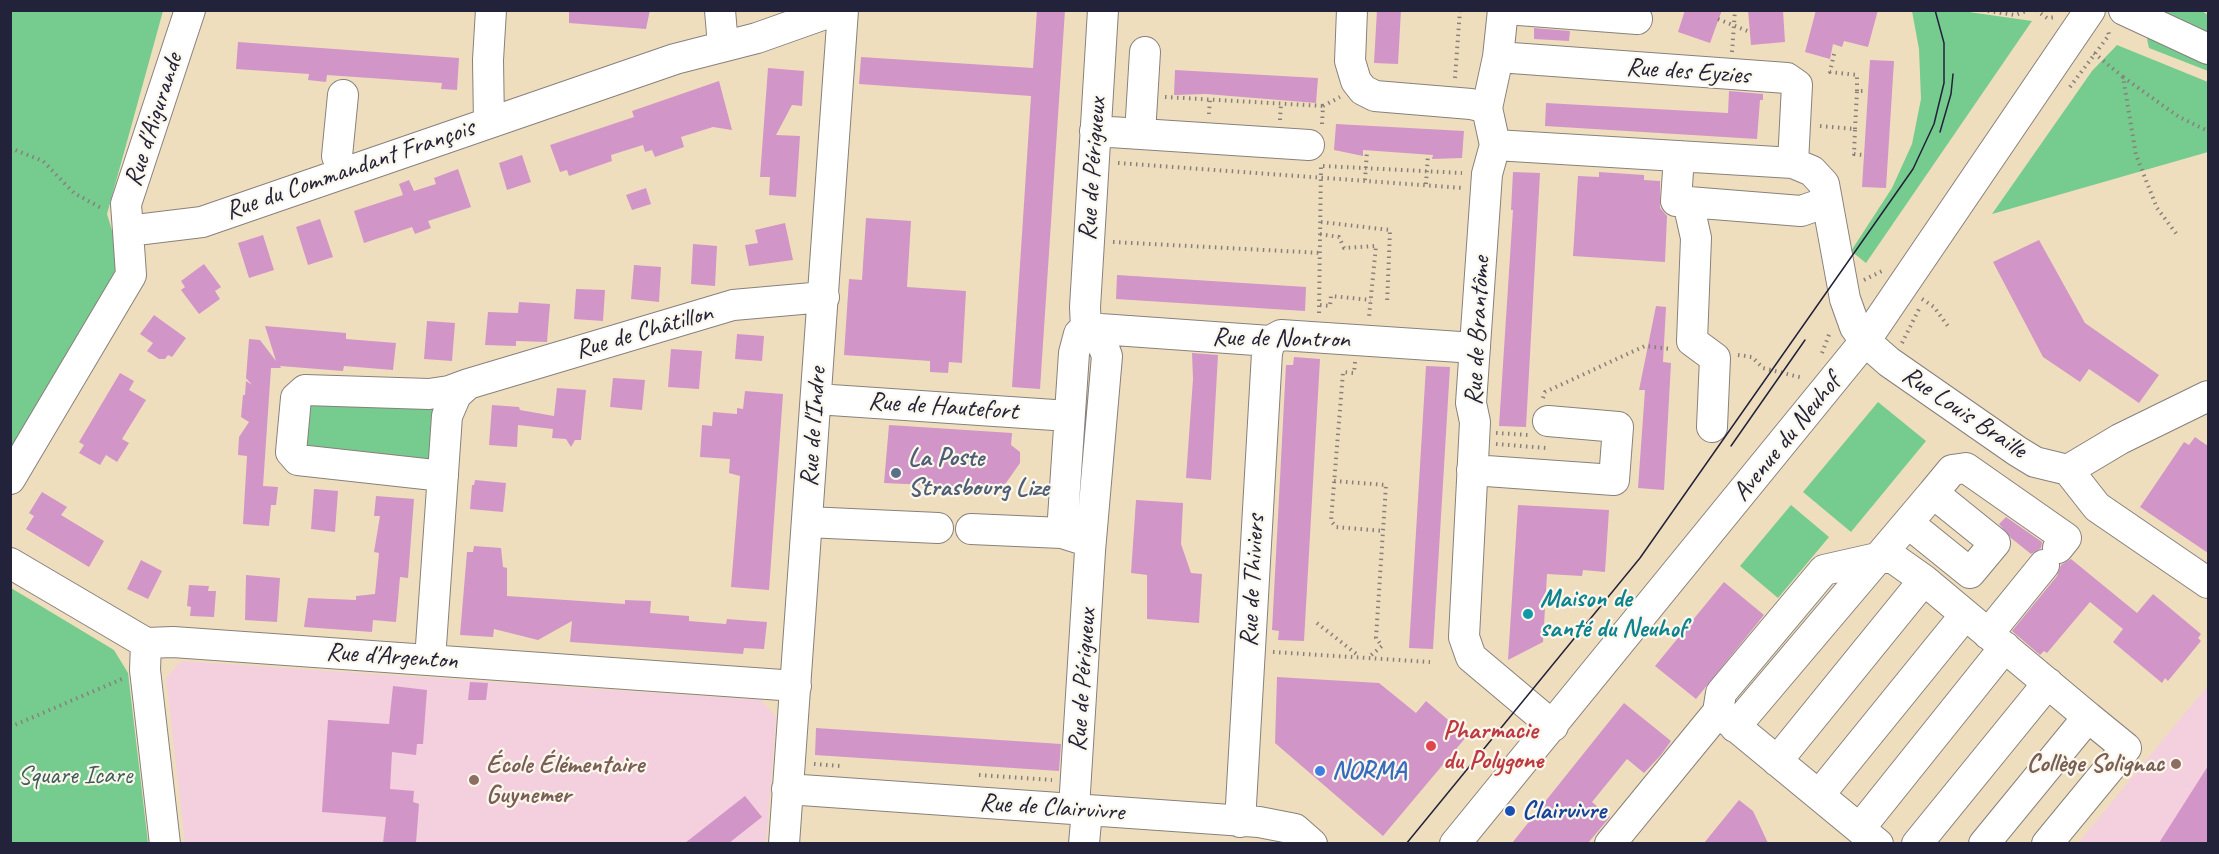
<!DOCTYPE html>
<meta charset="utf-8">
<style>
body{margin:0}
#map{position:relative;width:2219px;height:854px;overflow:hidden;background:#efdebe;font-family:Caveat,sans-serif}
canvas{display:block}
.frame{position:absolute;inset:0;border:12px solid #22223b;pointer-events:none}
</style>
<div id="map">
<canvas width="2219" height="854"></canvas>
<div class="frame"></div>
</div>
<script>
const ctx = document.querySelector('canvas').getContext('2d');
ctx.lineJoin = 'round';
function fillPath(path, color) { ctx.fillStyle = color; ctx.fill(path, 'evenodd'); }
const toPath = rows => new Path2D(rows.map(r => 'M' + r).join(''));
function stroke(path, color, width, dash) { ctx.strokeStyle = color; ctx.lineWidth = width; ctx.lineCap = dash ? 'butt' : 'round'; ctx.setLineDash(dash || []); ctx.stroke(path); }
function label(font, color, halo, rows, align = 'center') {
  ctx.font = font + ' Caveat,sans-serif'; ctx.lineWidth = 4.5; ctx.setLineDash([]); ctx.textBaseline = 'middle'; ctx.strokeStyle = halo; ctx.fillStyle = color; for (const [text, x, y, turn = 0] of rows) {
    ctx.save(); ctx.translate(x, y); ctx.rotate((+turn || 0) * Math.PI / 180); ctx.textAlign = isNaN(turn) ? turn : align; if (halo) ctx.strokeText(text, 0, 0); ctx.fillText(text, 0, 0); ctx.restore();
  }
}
fillPath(toPath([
 [181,661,761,700,776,717,766,843,185,843,166,678],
 [2208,685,2208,843,2078,843]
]), '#f4cfde');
fillPath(toPath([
 [11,11,163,11,107,214,117,247,119,282,11,457],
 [1912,11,1962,11,2032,21,1866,263,1851,251,1892,188,1912,144,1921,99,1919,49],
 [2144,11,2202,11,2208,15,2208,42],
 [2150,36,2208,56,2208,71,2149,48,2147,39],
 [2117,45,2208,82,2208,152,1992,214,2092,71],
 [1878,402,1926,441,1851,532,1803,492],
 [311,406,435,406,430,461,307,453,306,410],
 [1791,505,1829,537,1778,598,1740,566],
 [11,588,114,650,128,673,148,843,11,843]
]), '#76cb8e');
fillPath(toPath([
 [569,10,650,10,646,29,569,23],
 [1037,10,1065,10,1040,389,1012,387,1031,96,859,84,861,57,1033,68],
 [1377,10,1401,10,1398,64,1374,63],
 [1685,10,1722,10,1710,43,1678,32],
 [1748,10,1783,10,1785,42,1751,45],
 [1816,10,1878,10,1868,47,1844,41,1842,47,1833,44,1830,59,1805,52],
 [1534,28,1570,31,1569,41,1534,39],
 [238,42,459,58,457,90,441,89,442,83,327,75,326,82,308,80,309,74,236,69],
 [1870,60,1894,61,1886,188,1862,187],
 [768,68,804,71,802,106,792,105,776,135,800,136,796,197,769,195,770,177,760,177],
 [1175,70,1318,78,1316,103,1206,94,1174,95],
 [719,81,732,130,713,127,681,137,684,147,655,157,652,150,645,152,643,145,611,155,612,161,569,176,567,170,560,172,550,145,634,117,632,111],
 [1729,91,1763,94,1763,100,1760,100,1757,139,1545,126,1546,103,1728,113],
 [1336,124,1464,131,1462,158,1432,159,1433,155,1363,150,1363,156,1334,150],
 [522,155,531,182,507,190,499,163],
 [458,169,471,207,428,221,431,228,415,234,412,227,364,243,354,211,403,195,399,184,409,180,414,191,436,184,434,178],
 [1513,172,1540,173,1526,427,1499,426,1513,210,1511,210],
 [1599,172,1644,175,1644,180,1660,181,1660,208,1667,216,1665,262,1573,256,1578,176,1599,177],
 [646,188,651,204,632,210,626,195],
 [866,218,911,221,907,287,966,291,962,363,949,362,948,373,930,372,930,361,844,355,849,279,862,280],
 [320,219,333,257,308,265,296,227],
 [785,223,793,260,749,266,745,245,758,243,755,230],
 [263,235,274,270,249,278,238,243],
 [2039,240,2085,323,2159,375,2139,403,2089,369,2080,382,2043,357,1993,262],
 [693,244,717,246,715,286,691,284],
 [204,264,221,287,215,291,220,299,199,314,181,290,185,287,181,281],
 [634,265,661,267,659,302,631,299],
 [1117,275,1306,287,1305,311,1116,299],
 [576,289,605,290,603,321,574,319],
 [519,302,550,304,547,342,516,341,516,346,485,345,488,312,518,313],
 [1656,306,1666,307,1663,362,1671,363,1664,490,1638,488,1645,390,1639,390],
 [154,315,186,338,172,357,168,355,165,359,159,359,147,351,153,343,140,334],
 [427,321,455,323,452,361,424,359],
 [265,326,346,333,346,339,396,343,393,370,344,366,343,371,280,366,281,368,271,368,263,486,278,487,276,505,271,505,269,526,243,524,247,456,238,455,239,437,249,422,241,417,243,395,245,395,246,381,252,385,246,378,249,339,260,340,276,361],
 [737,334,764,336,762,361,735,359],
 [671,349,702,351,699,389,668,387],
 [1192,353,1218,355,1211,480,1186,478,1193,379],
 [1294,357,1320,359,1304,641,1278,640,1279,631,1272,630,1286,365,1293,365],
 [1426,366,1450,367,1433,649,1409,648],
 [120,373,134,381,129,390,146,400,122,439,129,443,117,462,106,455,100,465,79,453,84,445,79,442],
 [613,378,645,380,642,410,610,407],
 [557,388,586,390,581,440,575,440,571,447,566,439,552,438,553,429,518,425,517,447,489,445,492,405,519,407,520,410,554,416],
 [745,391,783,394,769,590,731,587,740,476,729,473,730,459,700,457,702,425,712,426,713,412,737,414,737,408,743,409],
 [889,425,1012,433,1011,445,1020,452,1020,463,1006,483,995,488,884,483],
 [2195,437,2208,446,2208,553,2140,507,2184,442,2189,445],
 [475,480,506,483,503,512,470,509,472,485,474,485],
 [314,489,338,491,335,532,311,529],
 [42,492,67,507,61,515,104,541,89,567,26,529,34,516,29,513],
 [376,496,414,499,408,578,400,577,396,622,373,620,372,632,304,627,308,598,356,600,356,596,375,594,379,553,374,552,380,516,374,516],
 [1136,500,1183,503,1181,544,1191,573,1202,574,1199,623,1147,619,1147,575,1131,573],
 [1518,505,1609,510,1605,572,1583,570,1582,576,1547,574,1543,642,1508,660],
 [2006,517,2042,542,2041,548,2031,554,2011,538,1999,524],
 [474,546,501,548,503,567,507,568,507,596,625,604,625,600,651,601,650,613,689,616,689,621,726,624,727,619,767,622,764,649,744,648,743,654,570,642,572,621,538,640,494,629,493,637,460,635,467,552,473,552],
 [2071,559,2137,613,2153,594,2201,634,2198,638,2201,641,2168,681,2165,678,2162,683,2113,642,2123,629,2090,602,2047,653,2044,651,2040,655,2012,631,2057,576,2061,565],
 [141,560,162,571,148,599,127,589],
 [246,575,280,578,277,622,245,620],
 [1724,582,1764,615,1696,699,1655,666],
 [189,585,209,586,208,591,216,591,214,617,190,616,191,607,187,606],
 [1277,677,1379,683,1416,713,1426,701,1467,736,1383,836,1275,743],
 [470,682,488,683,486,700,468,700],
 [393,686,427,690,423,744,417,744,416,755,392,752,390,789,414,791,413,802,419,804,416,843,383,843,386,817,322,812,328,720,389,724],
 [1624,703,1671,741,1661,755,1644,773,1627,759,1592,802,1610,817,1588,843,1512,843],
 [816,728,1061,744,1059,771,815,755],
 [2208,766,2208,843,2159,843],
 [745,796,762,817,729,843,685,843],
 [1739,800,1753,811,1768,843,1704,843]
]), '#d295c7');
const minor = toPath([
 [720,10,723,46],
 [1352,10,1350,61,1356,81,1363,90,1375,96,1471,104,1487,108],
 [1503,10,1498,57,1487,108,1495,145,1487,174,1471,403,1475,422,1464,637,1471,657,1553,726],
 [1519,10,1637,19],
 [2124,10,2208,49],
 [1498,57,1787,78,1797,85,1793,163],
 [489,123,488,60,491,10],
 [1095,131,1309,145],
 [1140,134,1145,52],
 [1495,145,1793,163,1812,171,1824,184,1845,299,1855,327,1865,341,1889,362,2017,451,2035,462,2068,470,2097,507,2208,583],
 [1679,156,1676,201,1801,211,1827,202],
 [343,172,337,156,343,95],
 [1688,202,1696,238,1692,341,1715,358,1712,427],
 [128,231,126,204,190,10],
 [1086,328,1270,341,1281,335,1475,348],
 [1086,328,1085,307,1103,10],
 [816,399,1069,416],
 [1472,470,1614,480,1618,427,1548,421],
 [2068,470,2120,439,2208,396],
 [443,476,298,460,291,452,296,398,305,390,429,394,449,391,468,384],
 [10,479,131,275,128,231,202,222,675,59,757,38,836,10],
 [1933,493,1952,470,1966,468,2066,538,2058,548],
 [807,522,938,528],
 [971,529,1062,533,1081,539],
 [1062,533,1074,353,1079,334,1086,328],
 [10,563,146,643,173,642,796,686],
 [1988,634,2044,565],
 [146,643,145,670,165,844],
 [430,660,447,416,456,395,468,384,733,305,824,297],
 [1718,712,1721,693,1824,570,1877,558,1893,558,1924,580,2088,717,1984,844],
 [1735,727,1933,493,1995,543,1970,573,1908,523],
 [1777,761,1924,580],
 [787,789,1259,822,1295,829,1312,844],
 [1819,795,1965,615],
 [1074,808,1090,551,1107,356,1099,335,1086,328],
 [1240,822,1267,353,1270,341],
 [1860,828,2005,647],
 [784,844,843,10],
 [1084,844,1087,810],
 [1455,844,1865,341,2090,10],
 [1610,844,1718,712,1878,844],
 [1917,844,2048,683],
 [2047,844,2126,748,2088,717]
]);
stroke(minor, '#88807c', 32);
stroke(toPath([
 [1982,10,2015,15,2029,10],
 [2036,10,2047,18,2057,17],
 [1718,19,1750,32],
 [1732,52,1735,10],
 [2094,53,2123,77,2136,155,2157,208,2178,236],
 [1834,54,1830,72,1857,75,1857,91],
 [2123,77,2179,117,2208,131],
 [1455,78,1460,10],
 [2070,87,2109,35,2108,31],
 [1165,97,1323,106],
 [1209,114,1210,98],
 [1280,120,1281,103],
 [1322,124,1323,106,1340,97],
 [1820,126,1855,129,1854,154,1863,155],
 [1855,129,1857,91,1867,91],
 [10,148,43,161,74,193,103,209],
 [1118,163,1463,188],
 [1323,166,1462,173],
 [1365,180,1367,151],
 [1426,184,1428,154],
 [1321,222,1390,230,1387,304],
 [1320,234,1339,237,1344,248,1376,246,1369,317],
 [1113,242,1322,253],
 [1864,280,1882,271],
 [1922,299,1934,307,1950,329],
 [1320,305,1330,306,1331,296,1371,300],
 [1319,313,1321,165],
 [1902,343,1919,309],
 [1822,353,1830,332],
 [1738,355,1752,357,1763,368,1803,378],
 [1355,362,1354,373,1343,372,1331,521,1336,527,1384,531],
 [1543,398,1545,392,1645,346,1671,349],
 [1496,433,1528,435],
 [1496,444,1546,448],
 [1334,481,1386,485,1376,638,1382,646,1369,657],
 [1317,623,1359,656],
 [1273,652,1430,662],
 [10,727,122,679],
 [814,764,840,766],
 [979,775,1052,780]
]), '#88807c', 4, [1.5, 4.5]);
stroke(minor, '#fff', 30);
stroke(toPath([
 [1940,132,1951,94,1953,74],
 [1731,446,1805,340],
 [1406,844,1640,558,1913,169,1934,124,1944,83,1944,43,1935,10]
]), '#22223b', 1.5);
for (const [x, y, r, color] of [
 [896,473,6,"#5c6f8a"],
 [1528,614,6,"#0f9aa8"],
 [1431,746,6,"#e0444e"],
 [2176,764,6,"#8d6e63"],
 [1320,771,6,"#3f7fe0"],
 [474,780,6,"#8d6e63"],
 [1510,811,6,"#1a4fb4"]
]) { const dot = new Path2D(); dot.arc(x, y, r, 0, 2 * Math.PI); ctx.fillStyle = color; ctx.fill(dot); stroke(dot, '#fbf7ec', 2); }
label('26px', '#22223b', '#fbf7ec', [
 ["Rue des Eyzies",1688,72,4],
 ["Rue d'Aigurande",154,120,-72],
 ["Rue de Périgueux",1093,169,-86],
 ["Rue du Commandant François",350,170,-19],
 ["Rue de Brantôme",1478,331,-87],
 ["Rue de Châtillon",644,332,-16],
 ["Rue de Nontron",1281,339,1],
 ["Rue de Hautefort",943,407,4],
 ["Rue Louis Braille",1964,413,34],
 ["Rue de l'Indre",814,427,-86],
 ["Avenue du Neuhof",1787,438,-51],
 ["Rue de Thiviers",1253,581,-87],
 ["Rue d'Argenton",392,657,4],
 ["Rue de Périgueux",1083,680,-86],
 ["Rue de Clairvivre",1052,808,4]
]);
label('bold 26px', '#4e5e75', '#fbf7ec', [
 ["La Poste",908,458],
 ["Strasbourg Lize",908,488]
], 'left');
label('bold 26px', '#0d838f', '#fbf7ec', [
 ["Maison de",1540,599],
 ["santé du Neuhof",1540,629]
], 'left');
label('bold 26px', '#be3a42', '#fbf7ec', [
 ["Pharmacie",1443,731],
 ["du Polygone",1443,761]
], 'left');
label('bold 26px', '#785e54', '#fbf7ec', [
 ["Collège Solignac",2164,764],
 ["École Élémentaire",486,765,"left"],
 ["Guynemer",486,795,"left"]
], 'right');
label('bold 26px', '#366cbe', '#fbf7ec', [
 ["NORMA",1332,771]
], 'left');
label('26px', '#3f5d58', '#fbf7ec', [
 ["Square Icare",75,776]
]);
label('bold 26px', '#164399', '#fbf7ec', [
 ["Clairvivre",1522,811]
], 'left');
</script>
